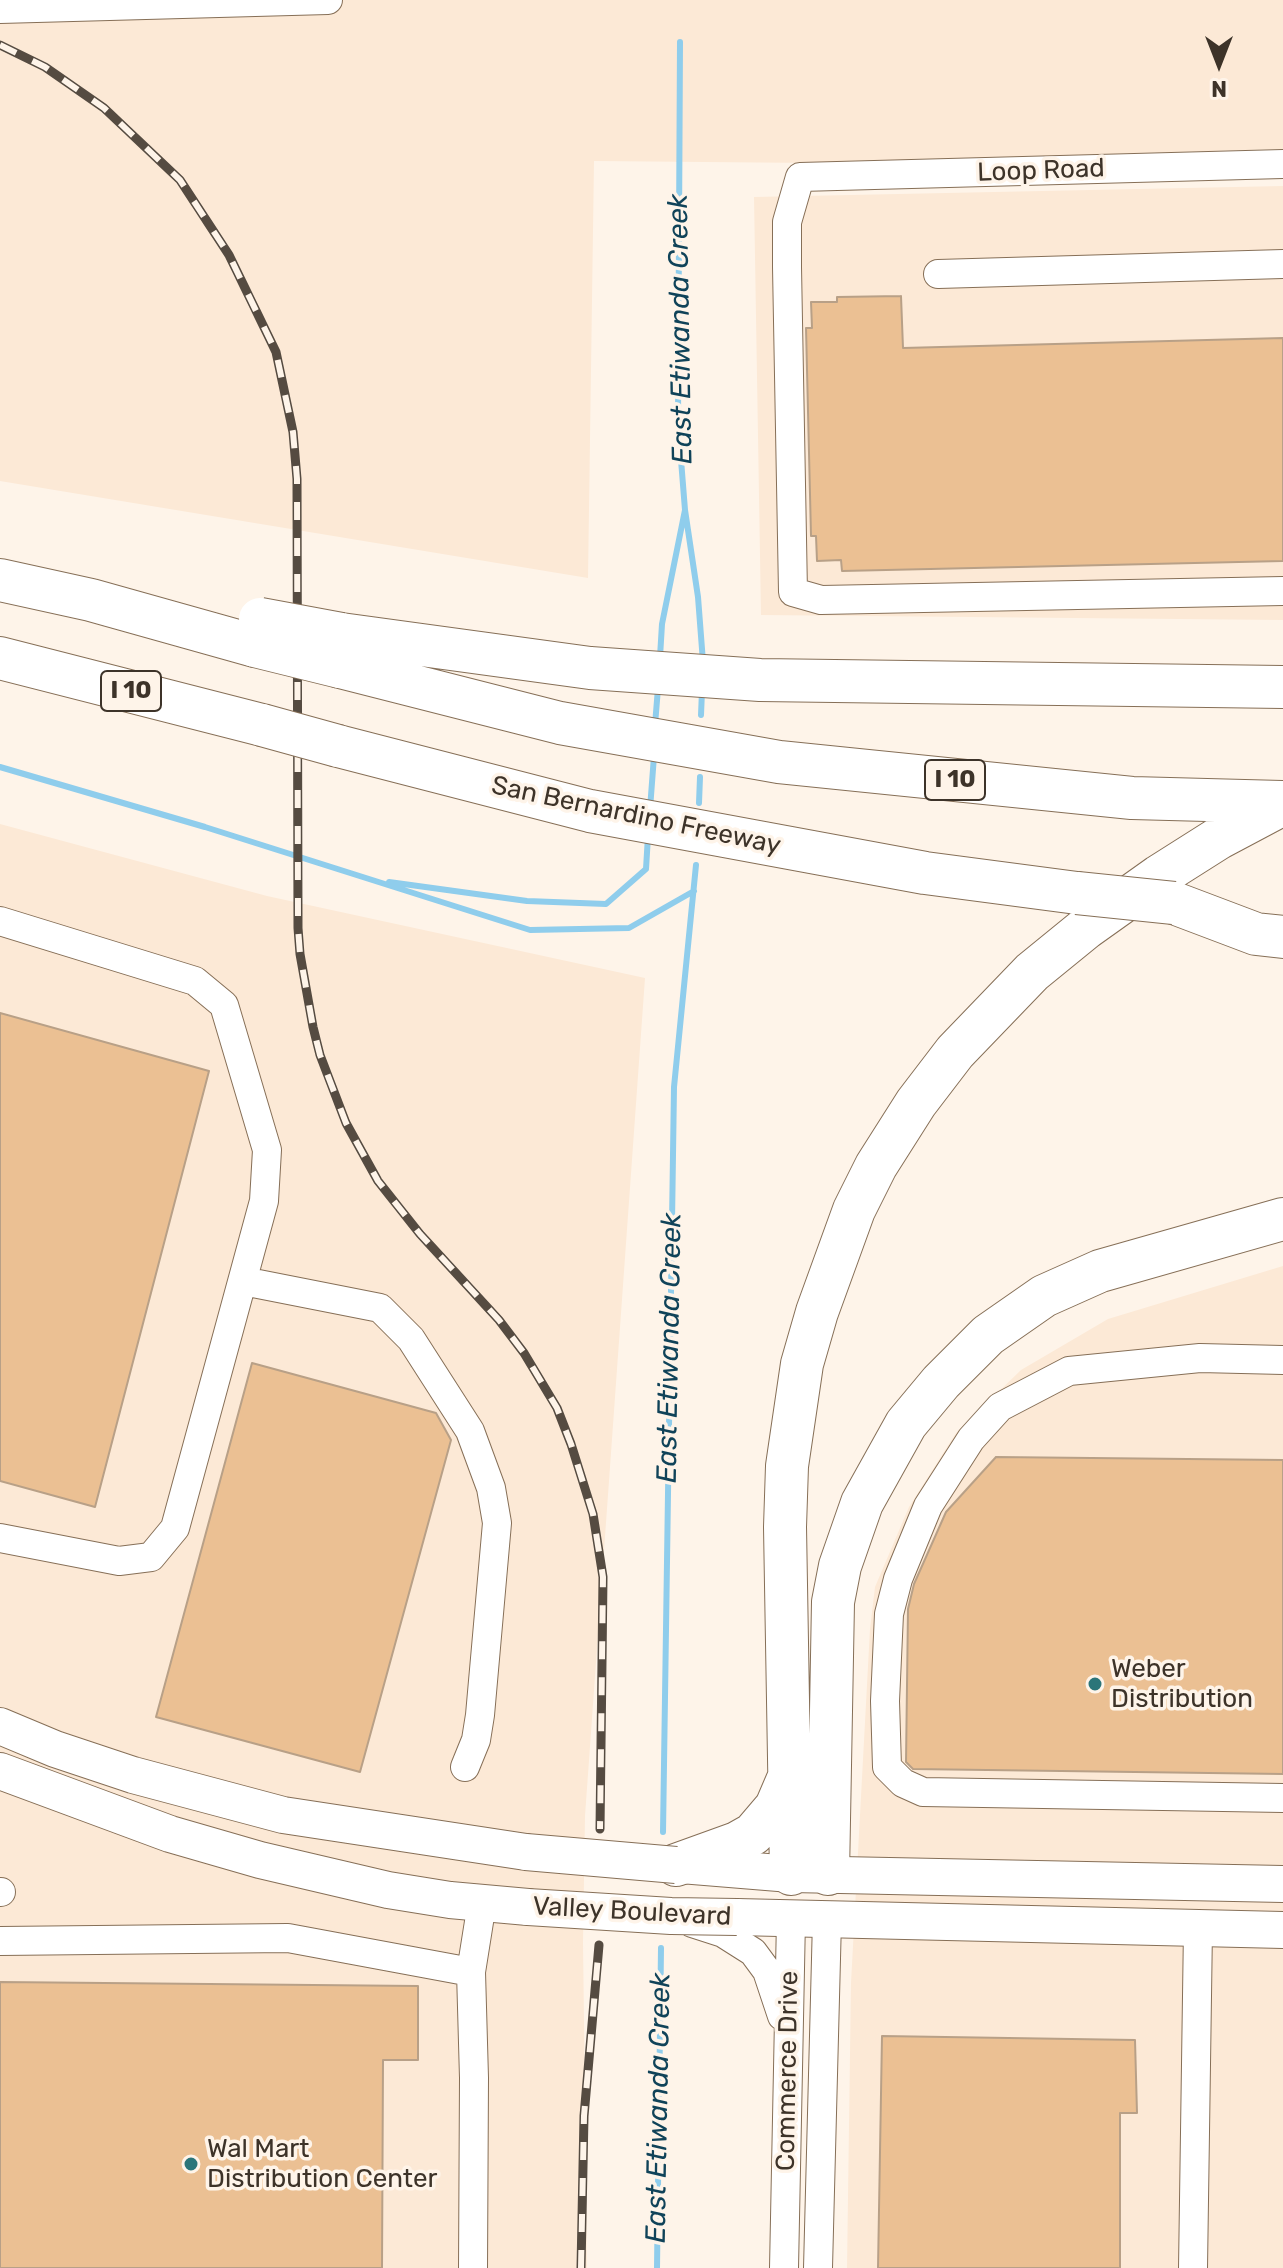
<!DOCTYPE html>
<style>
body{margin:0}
#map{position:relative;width:1283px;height:2268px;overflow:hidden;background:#fef4e9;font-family:Rubik,sans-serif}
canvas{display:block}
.north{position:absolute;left:1179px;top:24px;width:80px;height:80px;-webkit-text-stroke:6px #fef4e9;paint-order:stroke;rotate:180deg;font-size:22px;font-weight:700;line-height:32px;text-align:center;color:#3d3329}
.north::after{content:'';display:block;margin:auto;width:28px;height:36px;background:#3d3329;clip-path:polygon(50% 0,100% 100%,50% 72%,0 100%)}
</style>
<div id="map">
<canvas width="1283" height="2268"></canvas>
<div class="north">N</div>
</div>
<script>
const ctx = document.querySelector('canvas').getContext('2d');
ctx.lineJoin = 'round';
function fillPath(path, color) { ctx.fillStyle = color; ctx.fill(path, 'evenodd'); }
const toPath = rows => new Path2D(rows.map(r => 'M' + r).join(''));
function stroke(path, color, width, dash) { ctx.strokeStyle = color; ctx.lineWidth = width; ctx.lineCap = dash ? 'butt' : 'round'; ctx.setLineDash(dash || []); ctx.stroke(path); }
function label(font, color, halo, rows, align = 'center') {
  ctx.font = font + ' Rubik,sans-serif'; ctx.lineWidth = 7; ctx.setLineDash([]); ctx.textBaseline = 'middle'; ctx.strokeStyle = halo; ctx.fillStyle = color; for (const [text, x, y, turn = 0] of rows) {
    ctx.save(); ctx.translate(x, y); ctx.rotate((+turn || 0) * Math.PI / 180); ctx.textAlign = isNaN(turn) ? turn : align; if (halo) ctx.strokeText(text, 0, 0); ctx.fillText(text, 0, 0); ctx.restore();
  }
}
fillPath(toPath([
 [0,0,1283,0,1283,149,814,163,594,161,588,578,0,481],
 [1283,186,1283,620,761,615,754,197],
 [0,824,267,896,645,978,585,1816,583,1942,587,2268,0,2268],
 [1283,1266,1283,2268,847,2268,851,1983,870,1629,875,1587,909,1507,956,1433,1021,1370,1108,1319]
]), '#fce9d6');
stroke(toPath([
 [680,42,678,422,685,510,698,597,703,662],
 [660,657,662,624,685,510],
 [701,715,702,691],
 [655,725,658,688],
 [0,767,205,827,530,930,629,928,694,891],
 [699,803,700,777],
 [650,809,654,756],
 [389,882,527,901,606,904,646,869,648,836],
 [663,1832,674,1087,696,865],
 [657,2268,661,1948]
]), '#8fcdec', 6);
const building = toPath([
 [901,296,903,348,1283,338,1283,561,842,571,841,560,817,561,816,536,811,536,806,328,812,328,811,302,837,302,837,297,901,296],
 [0,1013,209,1071,95,1507,0,1481,0,1013],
 [252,1363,436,1413,451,1440,360,1772,156,1717,252,1363],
 [996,1457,1283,1460,1283,1774,913,1769,906,1762,908,1609,914,1584,946,1512,996,1457],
 [0,1982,418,1986,418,2060,383,2060,382,2268,0,2268,0,1982],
 [882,2036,1135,2040,1137,2113,1120,2113,1120,2268,878,2268,882,2036]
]);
fillPath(building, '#ebc093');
stroke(building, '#b8a087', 2);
const minor = toPath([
 [0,9,328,0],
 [1283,164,800,177,787,222,787,267,793,592,821,600,1283,591],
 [938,274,1283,264],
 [0,921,195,981,224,1005,267,1150,264,1201,175,1528,151,1557,119,1561,0,1538],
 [243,1281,380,1308,411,1339,470,1431,491,1488,497,1523,480,1715,476,1740,465,1767],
 [1283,1360,1200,1358,1069,1371,1000,1407,971,1439,928,1506,898,1579,889,1614,885,1701,887,1767,903,1783,923,1792,1283,1798],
 [0,1892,1,1892],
 [692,1923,723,1933,753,1952,767,1971,782,2016],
 [0,1941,288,1938,471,1972],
 [473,2268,474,2078,471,1972,482,1903],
 [784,2268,791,1919],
 [818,2268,827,1920],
 [1193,2268,1198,1928]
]);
const major = toPath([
 [0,1726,55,1749,133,1775,283,1815,526,1852],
 [0,1771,170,1834,260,1860,388,1890,450,1900,528,1907],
 [681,1865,791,1874,1283,1884],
 [737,1917,1283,1930]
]);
const highway = toPath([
 [0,580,91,600,255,646],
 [341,634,590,668,760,680,1283,687],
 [0,658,262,725],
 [340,667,560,723,779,762,1132,798,1282,802],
 [338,746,590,811,925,873,1077,893],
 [1174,903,1256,934,1283,937],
 [676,1865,737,1843,753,1834,776,1807,788,1779],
 [791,1874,785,1527,787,1466,802,1364,817,1312,854,1210,876,1166,916,1103,955,1052,1032,972,1086,928,1159,876,1219,838,1283,804],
 [828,1874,833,1602,840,1566,862,1503,906,1424,941,1382,988,1335,1044,1296,1100,1271,1283,1219]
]);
stroke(minor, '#866f57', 30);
stroke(major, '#866f57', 38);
stroke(highway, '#866f57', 44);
stroke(minor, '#fff', 28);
stroke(major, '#fff', 36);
stroke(highway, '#fff', 42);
const rail = toPath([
 [0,45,45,67,104,108,180,180,229,255,276,352,293,432,297,479,298,928,300,954,313,1027,320,1055,346,1123,378,1181,420,1234,499,1320,524,1353,557,1408,571,1444,593,1514,603,1577,600,1829],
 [581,2268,584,2116,599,1945]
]);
stroke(rail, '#554b41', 9);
stroke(rail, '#fef4e9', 6, [18]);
const majorBridge = toPath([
 [526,1852,676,1865],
 [528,1907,671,1916,737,1917]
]);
const highwayBridge = toPath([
 [260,619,341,634],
 [255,646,340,667],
 [262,725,338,746],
 [1077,893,1174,903]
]);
stroke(majorBridge, '#866f57', 38, []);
stroke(highwayBridge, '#866f57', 44, []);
stroke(majorBridge, '#fff', 36);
stroke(highwayBridge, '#fff', 42);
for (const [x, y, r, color] of [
 [1095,1684,8,"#2b7579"],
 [191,2164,8,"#2b7579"]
]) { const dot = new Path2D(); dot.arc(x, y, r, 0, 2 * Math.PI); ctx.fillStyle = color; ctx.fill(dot); stroke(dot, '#fef4e9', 3); }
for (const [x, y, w] of [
 [131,691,60],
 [955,780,60]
]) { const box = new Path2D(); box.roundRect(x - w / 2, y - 20, w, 40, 6); ctx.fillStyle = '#fef4e9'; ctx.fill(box); stroke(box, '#3d3329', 2); }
label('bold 24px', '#3d3329', null, [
 ["I 10",131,691],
 ["I 10",955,780]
]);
label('26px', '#3d3329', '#fef4e9', [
 ["Loop Road",1041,171,-2],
 ["San Bernardino Freeway",636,816,12],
 ["Valley Boulevard",632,1912,3],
 ["Commerce Drive",788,2071,-89]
]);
label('26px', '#3d3329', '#fef4e9', [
 ["Weber",1111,1669],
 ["Distribution",1111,1699],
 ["Wal Mart",207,2149],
 ["Distribution Center",207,2179]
], 'left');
label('italic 28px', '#104359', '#fef4e9', [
 ["East Etiwanda Creek",681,329,-91],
 ["East Etiwanda Creek",670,1348,-89],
 ["East Etiwanda Creek",659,2108,-89]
]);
</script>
